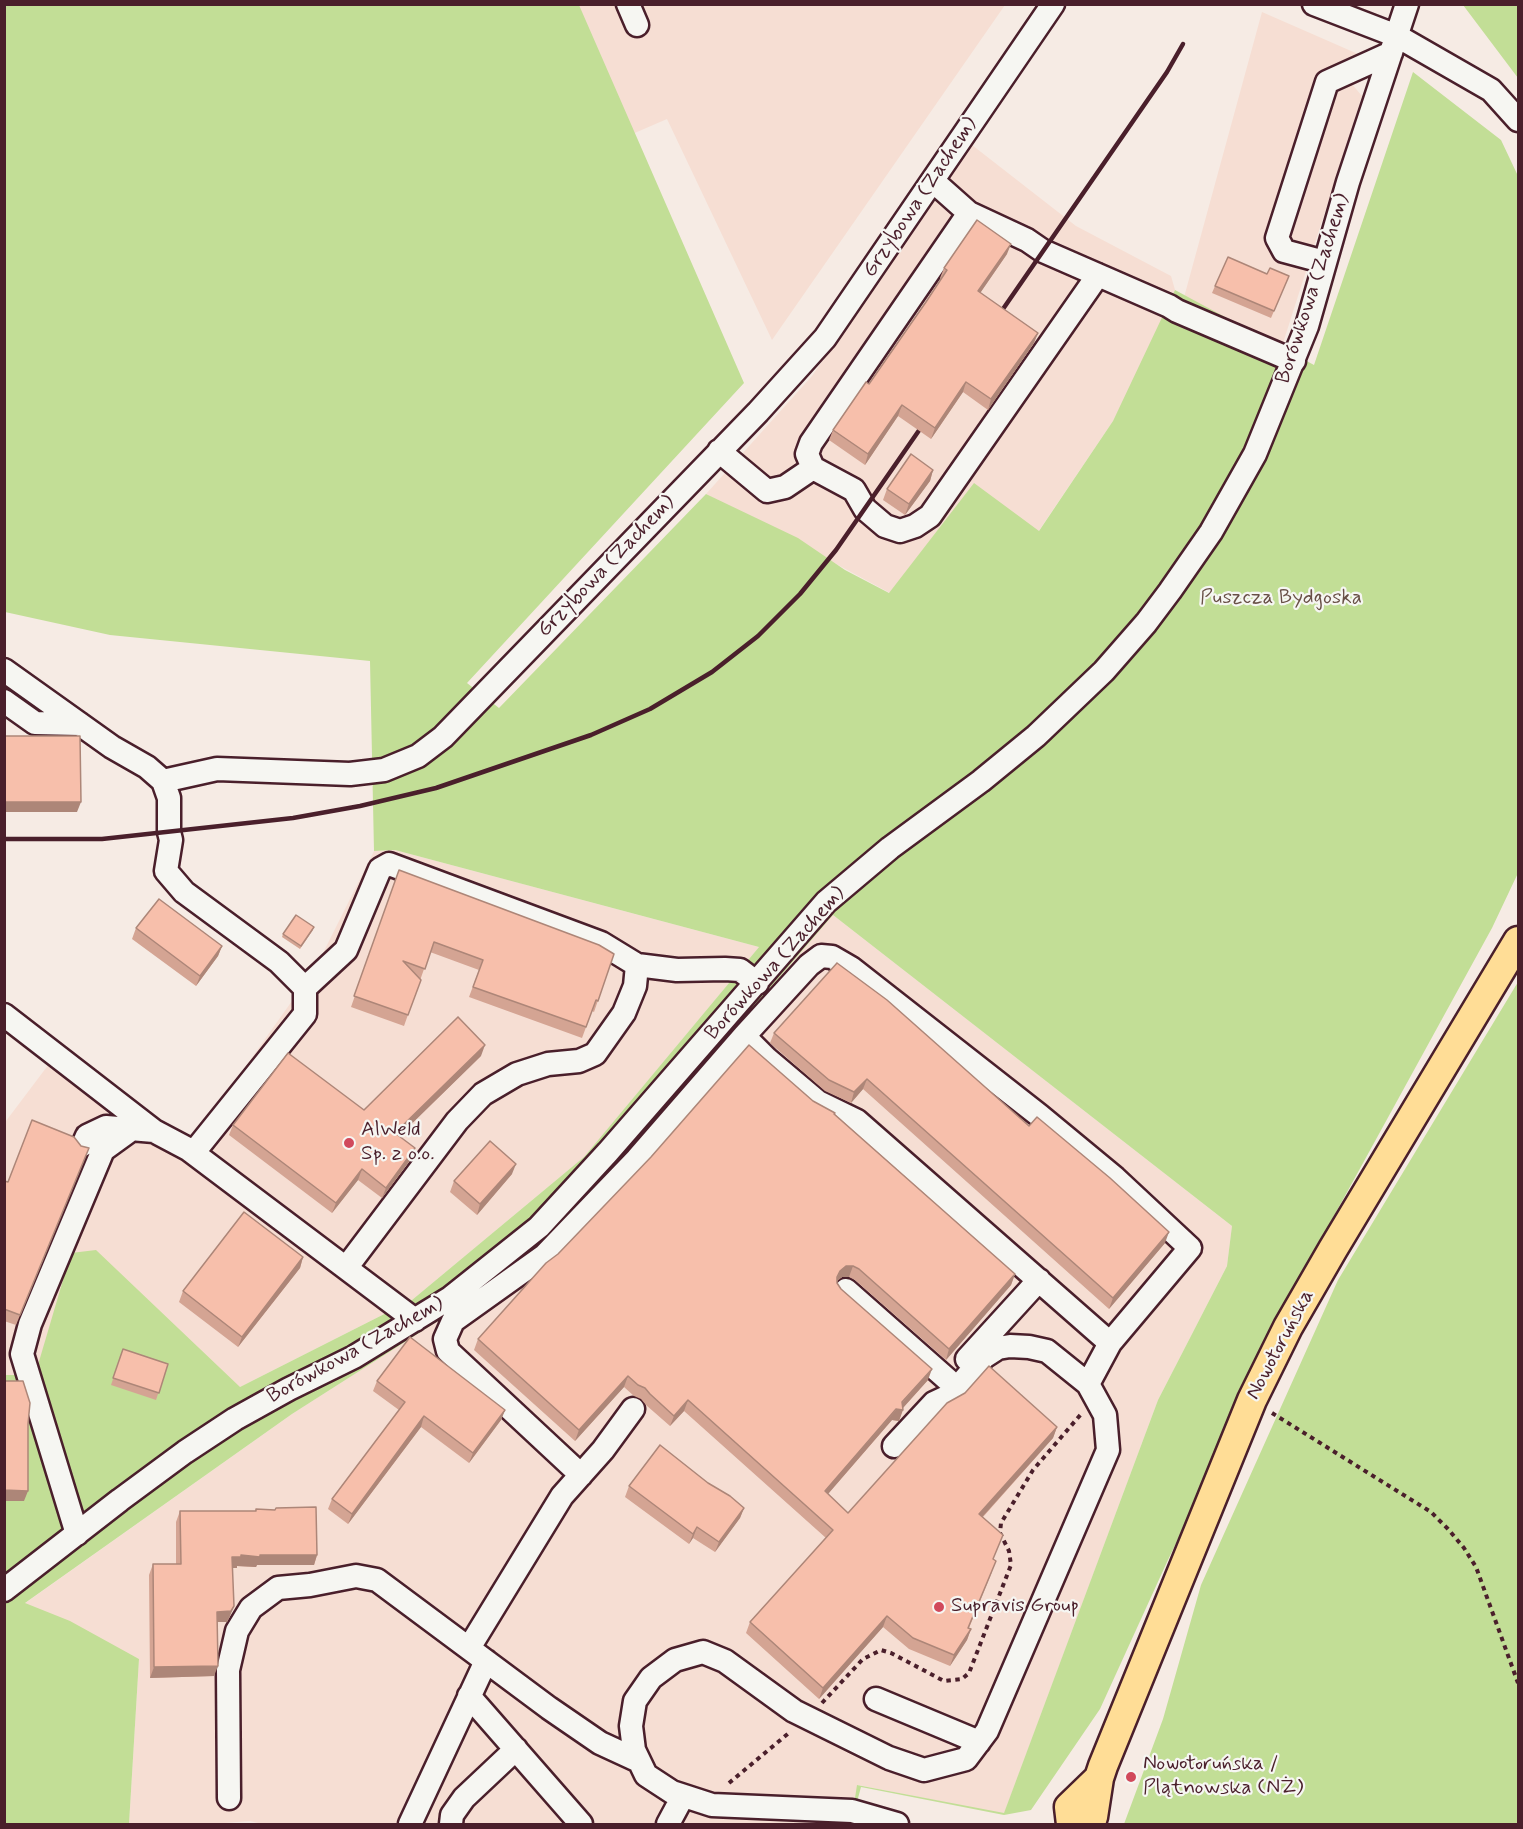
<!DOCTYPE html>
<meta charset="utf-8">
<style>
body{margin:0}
#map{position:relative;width:1523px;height:1829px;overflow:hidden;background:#f6ebe4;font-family:Mynerve,sans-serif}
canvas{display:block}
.frame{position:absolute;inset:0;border:6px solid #4a1f2b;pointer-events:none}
</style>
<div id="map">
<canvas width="1523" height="1829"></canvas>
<div class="frame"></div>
</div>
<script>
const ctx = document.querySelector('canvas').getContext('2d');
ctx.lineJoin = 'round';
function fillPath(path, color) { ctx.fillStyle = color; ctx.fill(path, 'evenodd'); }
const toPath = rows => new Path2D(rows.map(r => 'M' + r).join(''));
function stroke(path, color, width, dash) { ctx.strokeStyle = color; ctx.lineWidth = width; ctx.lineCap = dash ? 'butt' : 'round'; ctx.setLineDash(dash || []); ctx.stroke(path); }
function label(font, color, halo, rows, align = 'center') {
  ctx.font = font + ' Mynerve,sans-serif'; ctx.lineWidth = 4.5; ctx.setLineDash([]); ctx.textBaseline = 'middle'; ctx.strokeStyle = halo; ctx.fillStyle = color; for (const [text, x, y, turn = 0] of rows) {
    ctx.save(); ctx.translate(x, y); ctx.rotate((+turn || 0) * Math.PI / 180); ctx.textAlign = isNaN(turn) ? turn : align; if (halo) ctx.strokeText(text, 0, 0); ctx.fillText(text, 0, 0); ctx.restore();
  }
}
fillPath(toPath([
 [498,5,1005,5,772,340,667,119,570,161],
 [1262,12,1358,54,1351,83,1362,96,1283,343,1183,301],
 [972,145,1076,226,1171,276,1175,290,1141,368,1113,421,1038,532,974,484,890,593,706,494,812,376],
 [395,850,759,947,584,1157,412,1300,240,1387,4,1540,4,1125,6,1121,49,1064,188,1148,316,967,374,851],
 [833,915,1232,1226,1227,1266,1158,1400,1004,1814,858,1785,851,1824,262,1824,250,1821,212,1824,129,1824,139,1659,24,1604,292,1414,474,1298,611,1172]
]), '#f6ded3');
fillPath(toPath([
 [5,5,579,5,744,383,467,683,499,708,706,494,798,538,845,570,889,593,974,483,1039,531,1113,421,1175,290,1314,365,1413,72,1501,140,1518,176,1518,873,1492,928,1318,1245,1167,1562,1100,1709,1031,1810,1004,1815,861,1787,854,1813,854,1824,851,1824,857,1785,1004,1813,1158,1400,1227,1266,1232,1226,833,915,611,1172,545,1244,474,1298,292,1414,25,1603,70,1621,139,1659,129,1824,5,1824,5,1375,35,1375,71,1253,96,1250,240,1387,412,1300,584,1157,759,947,395,850,374,851,370,661,110,635,5,612],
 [1463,5,1518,5,1518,78],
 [1518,982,1518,1824,1124,1824,1163,1719,1201,1585,1338,1280]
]), '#c2de96');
const minor = toPath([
 [628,4,637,25],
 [1314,4,1397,36,1491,90,1518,120],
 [933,181,969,213],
 [1325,262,1284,251,1277,238,1327,82,1391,53],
 [1098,275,930,516,915,526,900,531,885,526,865,509,854,490,813,468,807,454,811,443,969,213,1027,240,1043,251,1169,306,1177,311,1294,361],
 [719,451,767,491,785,487,813,468],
 [4,670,112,747,147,767,163,781,169,798,169,832,171,840,166,871,184,892,279,962,305,988,305,1014,194,1152],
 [4,701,35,723,80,724],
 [163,781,217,769,350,774,384,770,418,756,443,737,758,412,825,338,1053,4],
 [305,988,346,950,380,869,389,864,601,943,637,965,677,970,725,969,740,970,757,983],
 [4,1015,154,1131],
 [83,1145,87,1136,106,1127,154,1131,188,1149,415,1320],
 [346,1268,457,1121,483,1094,517,1074,548,1064,579,1061,595,1054,624,1013,635,986,637,965],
 [846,1290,948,1380],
 [967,1359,1039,1280],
 [894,1446,934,1403,951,1395,984,1357,998,1348,1010,1346,1029,1347,1047,1351,1088,1384],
 [581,1475,448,1351,445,1339,453,1321,544,1256,637,1159,744,1036],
 [77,1534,22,1354,30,1324,103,1150,132,1129],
 [4,1590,120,1500,185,1452,235,1419,289,1389,354,1357,450,1298,539,1227,608,1152,826,902,890,848,981,781,1036,736,1104,671,1146,623,1170,591,1211,532,1255,454,1307,326,1348,182,1407,4],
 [469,1648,562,1496,603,1450,633,1409],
 [469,1696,581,1824],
 [876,1699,979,1742],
 [229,1798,228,1670,237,1631,251,1608,278,1588,310,1585,356,1576,377,1580,549,1708,600,1743,639,1761],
 [410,1824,486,1661],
 [451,1824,452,1815,464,1798,516,1749],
 [668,1824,683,1796],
 [897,1824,852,1811,712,1805,672,1792,646,1775,634,1750,631,1726,635,1701,651,1678,675,1660,703,1652,725,1661,794,1711,889,1758,924,1770,966,1759,987,1731,1108,1450,1105,1415,1088,1384,1110,1343,1190,1248,1115,1178,1040,1116,851,968,832,957,821,956,809,965,744,1036,767,1059,818,1102,857,1121,1110,1343]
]);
const major = toPath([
 [1071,1824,1069,1807,1099,1778],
 [1087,1824,1093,1817,1099,1778,1103,1766,1252,1400,1288,1327,1333,1249,1518,941]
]);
stroke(minor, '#4a1f2b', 27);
stroke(major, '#4a1f2b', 33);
stroke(toPath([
 [1272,1413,1431,1512,1448,1529,1464,1548,1476,1567,1518,1683],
 [822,1703,863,1659,881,1650,891,1653,944,1681,962,1679,969,1673,1011,1565,1009,1551,1000,1533,1001,1523,1033,1470,1082,1413],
 [729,1783,790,1732]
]), '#4a1f2b', 4, [4.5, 4.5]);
stroke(minor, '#f6f6f2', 22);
stroke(major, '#ffdd96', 28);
stroke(toPath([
 [994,322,1167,72,1183,44],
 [4,839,102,839,293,818,360,806,436,788,591,735,650,709,712,672,758,636,800,594,836,550,929,416]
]), '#4a1f2b', 4.5);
fillPath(toPath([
 [1007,254,980,293,1034,343,988,410,963,392,931,439,898,416,865,465,829,440,833,430,869,384,941,279,940,278,944,268],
 [1267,274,1289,276,1271,318,1212,293,1215,286],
 [933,470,930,481,905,515,883,500,887,489],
 [399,870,614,954,594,1012,592,1011,582,1038,469,997,479,970,430,952,404,1026,351,1007],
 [136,928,222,946,218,956,196,986,132,939],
 [313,930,300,949,282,937,283,934],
 [774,1033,1029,1126,1165,1243,1109,1309,863,1089,851,1103,825,1091,770,1043],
 [481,1056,399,1136,415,1148,411,1159,382,1198,358,1180,332,1213,229,1135,233,1125,364,1110],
 [813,1101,835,1113,835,1114,1015,1274,1011,1285,946,1360,855,1280,849,1277,842,1277,837,1281,837,1283,841,1289,928,1380,903,1408,899,1421,892,1420,828,1494,848,1513,1057,1427,1053,1438,983,1517,993,1559,992,1572,969,1628,971,1629,967,1640,950,1666,909,1649,883,1627,819,1699,746,1633,750,1622,826,1538,684,1411,670,1426,646,1405,641,1399,634,1396,624,1387,575,1441,474,1350,478,1339],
 [85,1158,16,1325,4,1321,4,1181,8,1182],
 [512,1174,477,1215,450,1192,454,1181],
 [303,1257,300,1268,238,1347,179,1302,183,1291],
 [123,1349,168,1364,156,1400,111,1385],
 [377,1381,505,1410,501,1420,469,1463,421,1427,348,1524,328,1509,332,1499,399,1410,373,1391],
 [708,1483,744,1508,740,1518,715,1552,693,1538,689,1544,625,1497,629,1486],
 [276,1508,317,1555,314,1565,257,1565,256,1567,237,1566,237,1568,233,1568,230,1616,227,1622,217,1622,214,1676,150,1678,149,1575,153,1564,176,1564,176,1522,180,1511,255,1511,256,1509,275,1510]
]), '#d4a493');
fillPath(toPath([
 [1011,244,1007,254,974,302,978,291],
 [1038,333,1034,343,988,410,991,399],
 [966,382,963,392,931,439,935,428],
 [902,405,898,416,865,465,868,454],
 [933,470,930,481,905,515,909,504],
 [4,802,81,802,77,812,4,812],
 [222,946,218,956,196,986,200,976],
 [485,1045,481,1056,391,1144,395,1133],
 [867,1079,863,1089,851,1103,854,1092],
 [415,1148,411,1159,382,1198,386,1188],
 [516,1164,512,1174,477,1215,480,1204],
 [362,1169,358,1180,332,1213,336,1203],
 [1169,1232,1165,1243,1109,1309,1113,1298],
 [303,1257,300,1268,238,1347,242,1337],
 [846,1266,853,1266,849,1277,842,1277,836,1282,833,1288,840,1271],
 [1015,1274,1011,1285,946,1360,949,1349],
 [932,1369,928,1380,901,1410,903,1410,899,1421,892,1420,821,1502,825,1491],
 [628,1376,624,1387,575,1441,579,1430],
 [688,1400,684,1411,670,1426,674,1416],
 [505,1410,501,1420,469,1463,473,1453],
 [424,1416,421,1427,348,1524,352,1514],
 [1057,1427,1053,1438,975,1525,979,1514],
 [4,1490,28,1491,24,1501,4,1501],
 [744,1508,740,1518,715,1552,719,1542],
 [697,1527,693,1538,689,1544,693,1534],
 [241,1555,317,1555,314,1565,257,1565,256,1567,237,1566,237,1568,228,1568,232,1557],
 [234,1606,230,1616,227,1622,213,1622,217,1612],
 [887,1616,883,1627,819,1699,823,1688],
 [971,1629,967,1640,950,1666,954,1655],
 [218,1666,214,1676,150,1678,154,1667]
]), '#ad8678');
const building = toPath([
 [977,220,1011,244,978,291,1038,333,991,399,966,382,935,428,902,405,868,454,833,430,866,382,869,384,926,302,947,270,944,268,977,220],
 [1228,257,1267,274,1270,268,1289,276,1274,311,1215,286,1228,257],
 [911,454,933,470,909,504,887,489,911,454],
 [4,736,80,736,81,802,4,802,4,736],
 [399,870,599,945,614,954,598,1001,596,1000,586,1027,473,987,483,960,434,942,425,969,403,961,421,980,408,1015,354,996,399,870],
 [159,899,222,946,200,976,136,928,159,899],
 [296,915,314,927,301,946,283,934,296,915],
 [837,963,887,1000,1029,1126,1037,1117,1110,1178,1169,1232,1113,1298,867,1079,854,1092,829,1080,774,1033,837,963],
 [458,1017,485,1045,395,1133,415,1148,386,1188,362,1169,336,1203,233,1125,288,1053,364,1110,458,1017],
 [749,1045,813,1101,835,1113,834,1114,1015,1274,949,1349,859,1269,853,1266,846,1266,840,1271,837,1277,837,1283,841,1289,932,1369,902,1402,903,1410,896,1409,825,1491,848,1513,947,1403,965,1393,989,1366,1057,1427,979,1514,1003,1535,993,1559,996,1561,968,1628,971,1629,954,1655,913,1638,887,1616,823,1688,750,1622,833,1530,688,1400,674,1416,650,1394,645,1388,638,1385,628,1376,579,1430,478,1339,546,1263,558,1254,651,1157,749,1045],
 [32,1120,74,1137,81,1146,89,1148,20,1315,4,1309,4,1181,8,1182,32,1120],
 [490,1141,516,1164,480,1204,454,1181,490,1141],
 [244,1212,303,1257,242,1337,183,1291,244,1212],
 [410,1337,505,1410,473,1453,424,1416,352,1514,332,1499,405,1402,377,1381,410,1337],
 [123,1349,168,1364,159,1393,113,1378,123,1349],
 [4,1381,23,1381,30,1403,28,1424,28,1491,4,1490,4,1381],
 [660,1445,708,1483,730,1496,744,1508,719,1542,697,1527,693,1534,629,1486,660,1445],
 [316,1507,317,1555,260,1555,260,1557,241,1555,241,1557,232,1557,234,1606,231,1611,217,1612,218,1666,154,1667,153,1564,181,1564,180,1511,256,1511,256,1509,275,1510,276,1508,316,1507]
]);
fillPath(building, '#f7bfab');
stroke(building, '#ad8678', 1.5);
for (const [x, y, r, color] of [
 [349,1143,6,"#d1495b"],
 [939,1607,6,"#d1495b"],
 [1131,1777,6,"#d1495b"]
]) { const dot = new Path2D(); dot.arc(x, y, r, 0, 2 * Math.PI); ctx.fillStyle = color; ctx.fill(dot); stroke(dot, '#f6f6f2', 2); }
label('21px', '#4a1f2b', '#f6f6f2', [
 ["Grzybowa (Zachem)",921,198,-56],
 ["Borówkowa (Zachem)",1314,289,-72],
 ["Grzybowa (Zachem)",607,567,-46],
 ["Borówkowa (Zachem)",776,964,-48],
 ["Nowotoruńska",1281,1345,-62],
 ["Borówkowa (Zachem)",356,1351,-29]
]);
label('21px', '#684f46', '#f6f6f2', [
 ["Puszcza Bydgoska",1281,599]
]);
label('21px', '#4a1f2b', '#f6f6f2', [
 ["AlWeld",361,1131],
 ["Sp. z o.o.",361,1155],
 ["Supravis Group",951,1607],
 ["Nowotoruńska /",1143,1765],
 ["Plątnowska (NŻ)",1143,1789]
], 'left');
</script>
